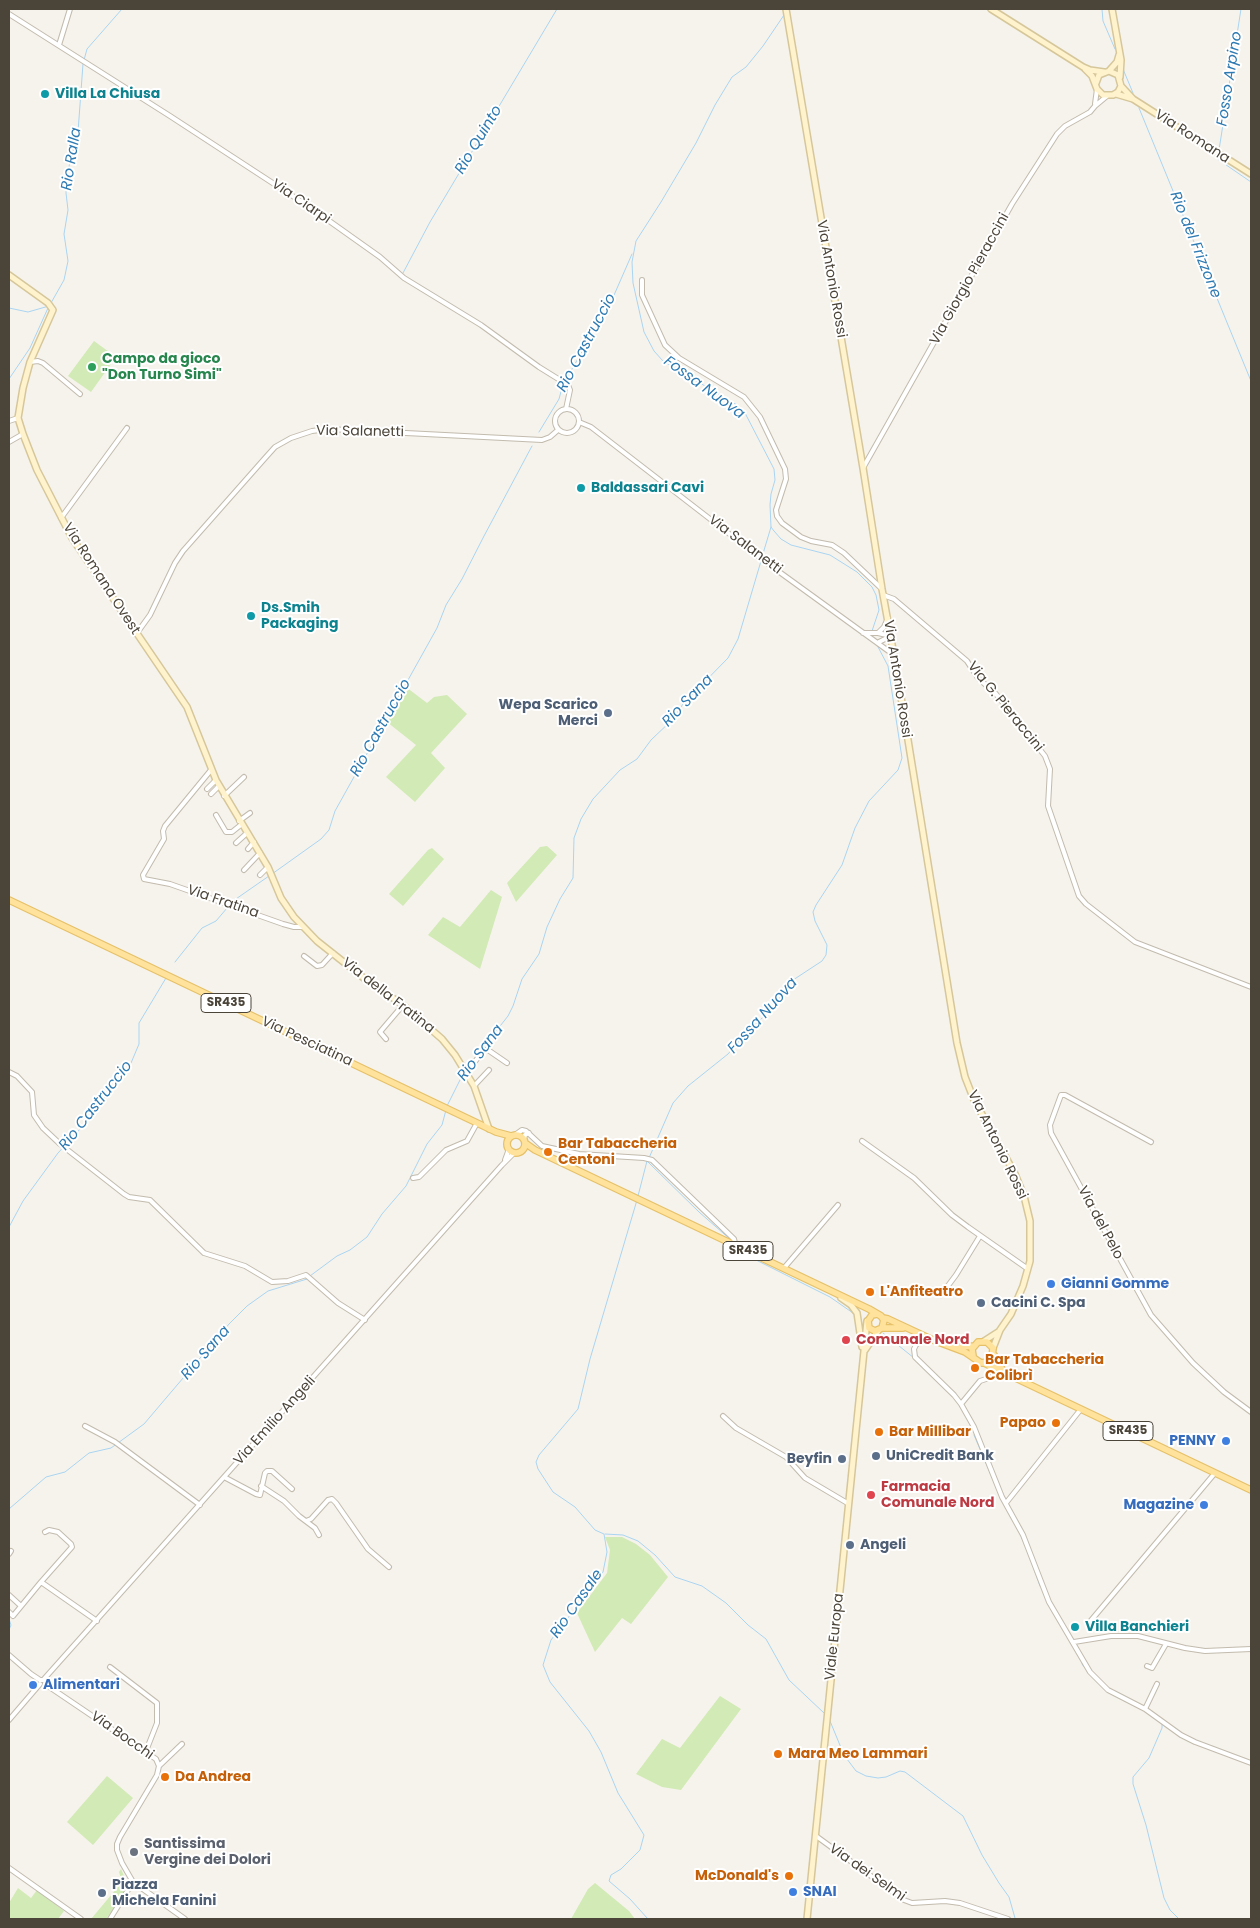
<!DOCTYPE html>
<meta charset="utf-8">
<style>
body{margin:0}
#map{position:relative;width:1260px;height:1928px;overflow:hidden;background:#f6f3ec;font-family:Poppins,sans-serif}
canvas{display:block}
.frame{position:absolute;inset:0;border:10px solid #4b4439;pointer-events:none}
</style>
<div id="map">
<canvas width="1260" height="1928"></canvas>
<div class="frame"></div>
</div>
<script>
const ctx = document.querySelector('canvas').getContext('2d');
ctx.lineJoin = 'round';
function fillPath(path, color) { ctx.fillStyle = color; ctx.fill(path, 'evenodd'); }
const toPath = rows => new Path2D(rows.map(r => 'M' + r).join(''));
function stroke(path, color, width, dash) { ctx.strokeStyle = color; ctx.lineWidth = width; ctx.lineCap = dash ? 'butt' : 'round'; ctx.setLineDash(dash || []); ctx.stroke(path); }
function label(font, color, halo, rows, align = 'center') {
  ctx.font = font + ' Poppins,sans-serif'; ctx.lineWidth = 4; ctx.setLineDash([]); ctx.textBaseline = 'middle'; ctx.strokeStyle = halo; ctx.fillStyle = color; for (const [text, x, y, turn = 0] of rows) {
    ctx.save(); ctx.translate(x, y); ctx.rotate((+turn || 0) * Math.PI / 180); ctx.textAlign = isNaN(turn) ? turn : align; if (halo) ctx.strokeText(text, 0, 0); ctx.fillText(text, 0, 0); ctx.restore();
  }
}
fillPath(toPath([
 [94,341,116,357,91,392,68,376],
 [406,687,427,703,434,697,447,695,467,714,431,753,445,768,415,802,386,777,416,745,387,722],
 [547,846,557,855,516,902,507,883,540,847],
 [432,848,444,859,403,906,389,894,428,850],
 [491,890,502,897,480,969,428,935,443,917,460,927],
 [605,1537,622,1537,636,1544,650,1555,668,1577,631,1624,622,1618,595,1652,577,1613,607,1573,610,1550],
 [720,1696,741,1709,681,1790,662,1787,636,1774,662,1739,680,1748],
 [107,1776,133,1798,93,1845,67,1822],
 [121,1869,127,1883,127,1888,123,1896,106,1919,91,1919,122,1882,119,1872],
 [595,1883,629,1911,635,1919,571,1919,588,1889],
 [18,1888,31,1898,37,1890,64,1911,58,1919,9,1919,9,1903]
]), '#d2eab5');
stroke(toPath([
 [1102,9,1103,21,1115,49],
 [784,15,763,46,746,67,732,77,715,105,696,143,661,202,636,241,632,262,633,283,644,332,654,351,663,361,737,405,745,413,774,469,775,480,771,494,770,505,771,527,774,531,781,539,791,545,830,555,857,572,872,587,876,595,879,610,872,631],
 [84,60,87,49,122,9],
 [1123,69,1133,93],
 [1139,108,1251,381],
 [1219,150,1241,9],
 [1216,158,1251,182],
 [403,273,430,222,557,9],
 [51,303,64,280,68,261,64,234,68,210,66,193,67,174,78,132,83,64],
 [9,308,28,312,49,306],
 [9,379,30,348,48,308],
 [565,381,611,302,632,254],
 [539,432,559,399,563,384],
 [762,557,771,527],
 [272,874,321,839,329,830,335,811,437,628,446,605,462,579,484,536,532,446],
 [175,962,202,928,216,921,233,901,269,876],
 [467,1068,508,1016,513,1006,522,979,539,954,547,927,560,899,573,878,574,838,581,819,593,799,606,785,620,770,637,759,651,740,672,720,683,704,728,658,738,639,761,561],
 [447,1106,464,1072],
 [649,1158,673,1103,688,1086,728,1054,747,1032,773,1008,790,982,822,961,826,955,827,945,815,921,813,912,816,905,842,865,855,828,869,801,898,770,902,758,888,666,877,645],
 [648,1162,699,1212,731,1240],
 [638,1196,647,1161],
 [637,1200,590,1359,578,1409,539,1455,536,1462,538,1469,553,1492,575,1507,595,1530,604,1534,607,1552,603,1572,551,1640,543,1665,550,1682,589,1731,601,1752,618,1793,644,1835,640,1850,621,1869,611,1875,609,1881,630,1899,648,1919],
 [9,1227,23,1201,58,1153,81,1128,131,1063,139,1044,139,1023,166,978],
 [732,1248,830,1297,853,1313],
 [310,1276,337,1256,350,1250,367,1237,382,1214,406,1186,427,1144,442,1125,446,1110],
 [883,1333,914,1358],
 [974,1435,1002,1501],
 [9,1509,46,1477,65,1472,89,1453,111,1448,144,1424,229,1324,247,1306,268,1291,307,1279],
 [1020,1533,1023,1541],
 [605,1534,623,1535,638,1541,655,1555,675,1577,702,1586,726,1603,748,1625,766,1639,789,1680,824,1713],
 [1033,1566,1040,1586],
 [9,1619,11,1625,9,1630],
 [1082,1664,1092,1677,1107,1691],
 [1110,1693,1129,1703],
 [1147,1713,1162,1724,1162,1728,1149,1758,1133,1777,1133,1784,1146,1825,1164,1898,1170,1910,1179,1919],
 [830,1721,844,1755,856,1771,866,1776,878,1778,886,1777,900,1771,905,1772,963,1816,982,1855,999,1883,1009,1897,1015,1918]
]), '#a9d4f2', 1);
const street = toPath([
 [9,14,170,116,311,208,380,257,404,278,481,325,539,367,568,385,570,390,566,409],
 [59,45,70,9],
 [1095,104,1097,89],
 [642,280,642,295,665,345,679,358,744,397,760,417,785,469,786,479,776,510,777,516,782,523,801,537,811,541,832,545,844,553,882,589],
 [30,362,38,361,43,363,80,394],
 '555 421a12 12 0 1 1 24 0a12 12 0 1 1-24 0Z',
 [9,421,18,418],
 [579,422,591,427,767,563,894,655],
 [9,442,23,434],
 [863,468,1012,204,1057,134,1065,126,1090,112,1095,106,1107,96],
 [61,518,127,428],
 [883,595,894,599,967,661,978,678,996,694,1045,756,1050,769,1048,806,1079,896,1086,904,1135,942,1251,987],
 [137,633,150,615,175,563,183,551,266,457,275,447,291,438,312,431,328,429,542,440,550,437,558,430],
 [863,633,878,633,884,627,888,618],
 [878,633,891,636],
 [879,642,891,636],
 [211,770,165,826,163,831,164,839,143,875,144,879,170,884,283,924,294,927,302,927],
 [207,789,216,780],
 [211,794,219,786],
 [224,796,244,777],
 [216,815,226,832,232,832,242,824],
 [239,821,250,813],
 [236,843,247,833],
 [248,849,254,842],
 [244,870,260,853],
 [260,875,268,867],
 [304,956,317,966,322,965,333,953],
 [386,1039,380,1032,403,1005],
 [9,1072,17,1076,32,1092,34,1115,43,1128,60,1144,124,1194,129,1197,150,1200,204,1253,245,1266,272,1282,288,1281,306,1275,338,1303,365,1320],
 [466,1073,484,1050,488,1050,507,1063],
 [474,1086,489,1070],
 [515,1135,522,1130,526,1131,542,1146,579,1154,644,1158,652,1160,734,1239,736,1246],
 [524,1139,525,1135,529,1133],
 [862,1141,914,1178,952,1215,968,1227,1028,1269],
 [1151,1142,1065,1095,1061,1095,1050,1125,1051,1133,1151,1315,1193,1363,1224,1392,1251,1412],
 [505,1160,509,1149],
 [413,1178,419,1177,446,1150,467,1141,477,1123],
 [784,1268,838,1205],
 [941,1295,956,1275,980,1236],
 [931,1340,921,1341,916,1345,914,1349,915,1357,954,1395,961,1404,974,1427,1002,1497,1023,1535,1049,1602,1090,1672,1108,1690,1145,1709,1181,1735,1195,1742,1251,1763],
 [961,1404,980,1381,992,1377,997,1369],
 [723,1416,736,1428,786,1457,805,1478,849,1504],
 [85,1426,115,1442,200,1505],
 [224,1477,256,1494,260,1495,265,1473,267,1471,272,1471,292,1489],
 [261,1486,284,1501,299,1516,315,1528,319,1535],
 [1006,1503,1081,1409],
 [306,1521,311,1519,328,1500,332,1499,336,1503,368,1549,389,1567],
 [45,1532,49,1530,58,1532,71,1544,72,1547,41,1582,97,1621],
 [9,1554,11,1551],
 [9,1595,21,1606],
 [9,1612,13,1616,41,1582],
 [1088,1624,1215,1473],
 [1074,1642,1111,1636,1138,1636,1185,1648,1205,1651,1251,1649],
 [9,1655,31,1674,40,1680,45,1680],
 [1147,1666,1152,1668,1166,1644],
 [110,1667,157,1703,157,1723,146,1751],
 [44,1679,502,1165,514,1153],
 [45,1684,156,1759,159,1766,157,1775,120,1837,117,1844,117,1850,122,1863,133,1882,185,1919],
 [1145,1709,1157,1684],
 [9,1720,40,1684],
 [159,1766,182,1744],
 [816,1836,904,1900,912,1903,945,1901,960,1903,1008,1919],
 [9,1868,81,1919],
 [110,1919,133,1882]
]);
const secondary = toPath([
 [786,9,863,468,882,589,897,672,957,1043,965,1077,974,1100,1015,1174,1024,1196,1030,1221,1030,1261,1023,1286,1011,1314,1000,1330,993,1348],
 [991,9,1083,67,1090,70,1104,72],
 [1112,9,1121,60,1120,77],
 [1085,69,1092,76,1097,89,1103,95,1113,95,1118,92,1121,86,1118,75,1109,71,1099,75,1096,83],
 [1109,71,1117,62,1119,55],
 [1121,86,1133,99],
 [1116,94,1133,99,1251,174],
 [9,275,48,303,53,310,30,362,23,388,18,418,23,434,37,470,72,538,187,707,216,780,268,867,281,898,294,917,317,941,365,979,403,1005,442,1039,455,1055,474,1086,489,1129],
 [841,1298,851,1305,857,1313,862,1347],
 [984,1341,998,1332],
 [865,1350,878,1331],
 [807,1919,867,1321]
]);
const primary = toPath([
 [9,900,496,1132,511,1136],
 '507 1144a9 9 0 1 1 18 0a9 9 0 1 1-18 0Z',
 [525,1143,535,1150,600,1181,869,1309,881,1316,884,1320,882,1328,875,1331,869,1328,868,1321,872,1315,877,1314],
 [883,1318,888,1319,933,1340,965,1352,981,1363,988,1362,992,1358,993,1348,987,1342,978,1342,972,1349,973,1356],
 [882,1328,903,1328],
 [956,1347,974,1346],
 [994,1355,1003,1371],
 [984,1363,1251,1490]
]);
stroke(street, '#c2bbae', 6);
stroke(secondary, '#d6c79b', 8);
stroke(primary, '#e6c16a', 8);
stroke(street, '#fff', 4);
stroke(secondary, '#fff3cd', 5);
stroke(primary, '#ffe39c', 5.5);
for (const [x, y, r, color] of [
 [45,94,5,"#0f9aa8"],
 [92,367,5,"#2e9e5b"],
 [581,488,5,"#0f9aa8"],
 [251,616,5,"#0f9aa8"],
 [608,713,5,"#5c6f8a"],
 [548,1152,5,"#e8710a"],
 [1051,1284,5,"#3f7fe0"],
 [870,1292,5,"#e8710a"],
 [981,1303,5,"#5c6f8a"],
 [846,1340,5,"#e0444e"],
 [975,1368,5,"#e8710a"],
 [1056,1423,5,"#e8710a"],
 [879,1432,5,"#e8710a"],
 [1226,1441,5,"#3f7fe0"],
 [876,1456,5,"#5c6f8a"],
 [842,1459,5,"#5c6f8a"],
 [871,1495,5,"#e0444e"],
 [1204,1505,5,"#3f7fe0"],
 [850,1545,5,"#5c6f8a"],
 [1075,1627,5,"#0f9aa8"],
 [33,1685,5,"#3f7fe0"],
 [778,1754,5,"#e8710a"],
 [165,1777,5,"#e8710a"],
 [134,1852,5,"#6b7280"],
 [789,1876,5,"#e8710a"],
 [793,1892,5,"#3f7fe0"],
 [102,1893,5,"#5c6f8a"]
]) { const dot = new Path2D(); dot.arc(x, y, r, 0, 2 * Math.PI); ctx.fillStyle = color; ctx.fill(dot); stroke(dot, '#fff', 2); }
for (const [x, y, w] of [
 [226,1003,50],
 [748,1251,50],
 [1128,1431,50]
]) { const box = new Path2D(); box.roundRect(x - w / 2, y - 9.5, w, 19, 4); ctx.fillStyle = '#fff'; ctx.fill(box); stroke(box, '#4b4439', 1); }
label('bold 12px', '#4b4439', null, [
 ["SR435",226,1003],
 ["SR435",748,1251],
 ["SR435",1128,1431]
]);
label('bold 14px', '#0d838f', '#fff', [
 ["Villa La Chiusa",55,94],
 ["Baldassari Cavi",591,488],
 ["Ds.Smih",261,608],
 ["Packaging",261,624],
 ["Villa Banchieri",1085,1627]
], 'left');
label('14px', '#4b4439', '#fff', [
 ["Via Romana",1192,137,33],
 ["Via Ciarpi",301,202,34],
 ["Via Antonio Rossi",831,279,80],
 ["Via Giorgio Pieraccini",970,279,-61],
 ["Via Salanetti",360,432,1],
 ["Via Salanetti",745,545,37],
 ["Via Romana Ovest",101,579,57],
 ["Via Antonio Rossi",897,679,81],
 ["Via G. Pieraccini",1005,707,51],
 ["Via Fratina",223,902,19],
 ["Via della Fratina",388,996,38],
 ["Via Pesciatina",307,1042,25],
 ["Via Antonio Rossi",997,1145,64],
 ["Via del Pelo",1100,1223,62],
 ["Via Emilio Angeli",275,1421,-48],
 ["Viale Europa",835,1637,-84],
 ["Via Bocchi",122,1736,35],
 ["Via dei Selmi",867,1873,35]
]);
label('bold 14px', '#27864d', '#fff', [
 ["Campo da gioco",102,359],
 ["\"Don Turno Simi\"",102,375]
], 'left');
label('bold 14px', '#4e5e75', '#fff', [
 ["Wepa Scarico",598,705,"right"],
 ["Merci",598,721,"right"],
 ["Cacini C. Spa",991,1303],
 ["UniCredit Bank",886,1456],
 ["Beyfin",832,1459,"right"],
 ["Angeli",860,1545],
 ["Piazza",112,1885],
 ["Michela Fanini",112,1901]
], 'left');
label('bold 14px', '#c56008', '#fff', [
 ["Bar Tabaccheria",558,1144],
 ["Centoni",558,1160],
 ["L'Anfiteatro",880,1292],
 ["Bar Tabaccheria",985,1360],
 ["Colibrì",985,1376],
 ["Papao",1046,1423,"right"],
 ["Bar Millibar",889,1432],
 ["Mara Meo Lammari",788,1754],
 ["Da Andrea",175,1777],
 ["McDonald's",779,1876,"right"]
], 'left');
label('bold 14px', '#366cbe', '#fff', [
 ["Gianni Gomme",1061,1284],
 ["PENNY",1216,1441,"right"],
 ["Magazine",1194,1505,"right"],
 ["Alimentari",43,1685],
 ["SNAI",803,1892]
], 'left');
label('bold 14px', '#be3a42', '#fff', [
 ["Comunale Nord",856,1340],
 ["Farmacia",881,1487],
 ["Comunale Nord",881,1503]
], 'left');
label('bold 14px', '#5b616d', '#fff', [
 ["Santissima",144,1844],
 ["Vergine dei Dolori",144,1860]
], 'left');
label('italic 15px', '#2e7ab2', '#fff', [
 ["Fosso Arpino",1230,79,-81],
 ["Rio Quinto",479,140,-59],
 ["Rio Ralla",72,159,-81],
 ["Rio del Frizzone",1195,245,68],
 ["Rio Castruccio",587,343,-62],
 ["Fossa Nuova",704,388,36],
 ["Rio Sana",688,701,-46],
 ["Rio Castruccio",381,728,-61],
 ["Fossa Nuova",763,1016,-48],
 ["Rio Sana",481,1053,-53],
 ["Rio Castruccio",96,1106,-52],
 ["Rio Sana",206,1353,-49],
 ["Rio Casale",577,1604,-55]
]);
</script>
